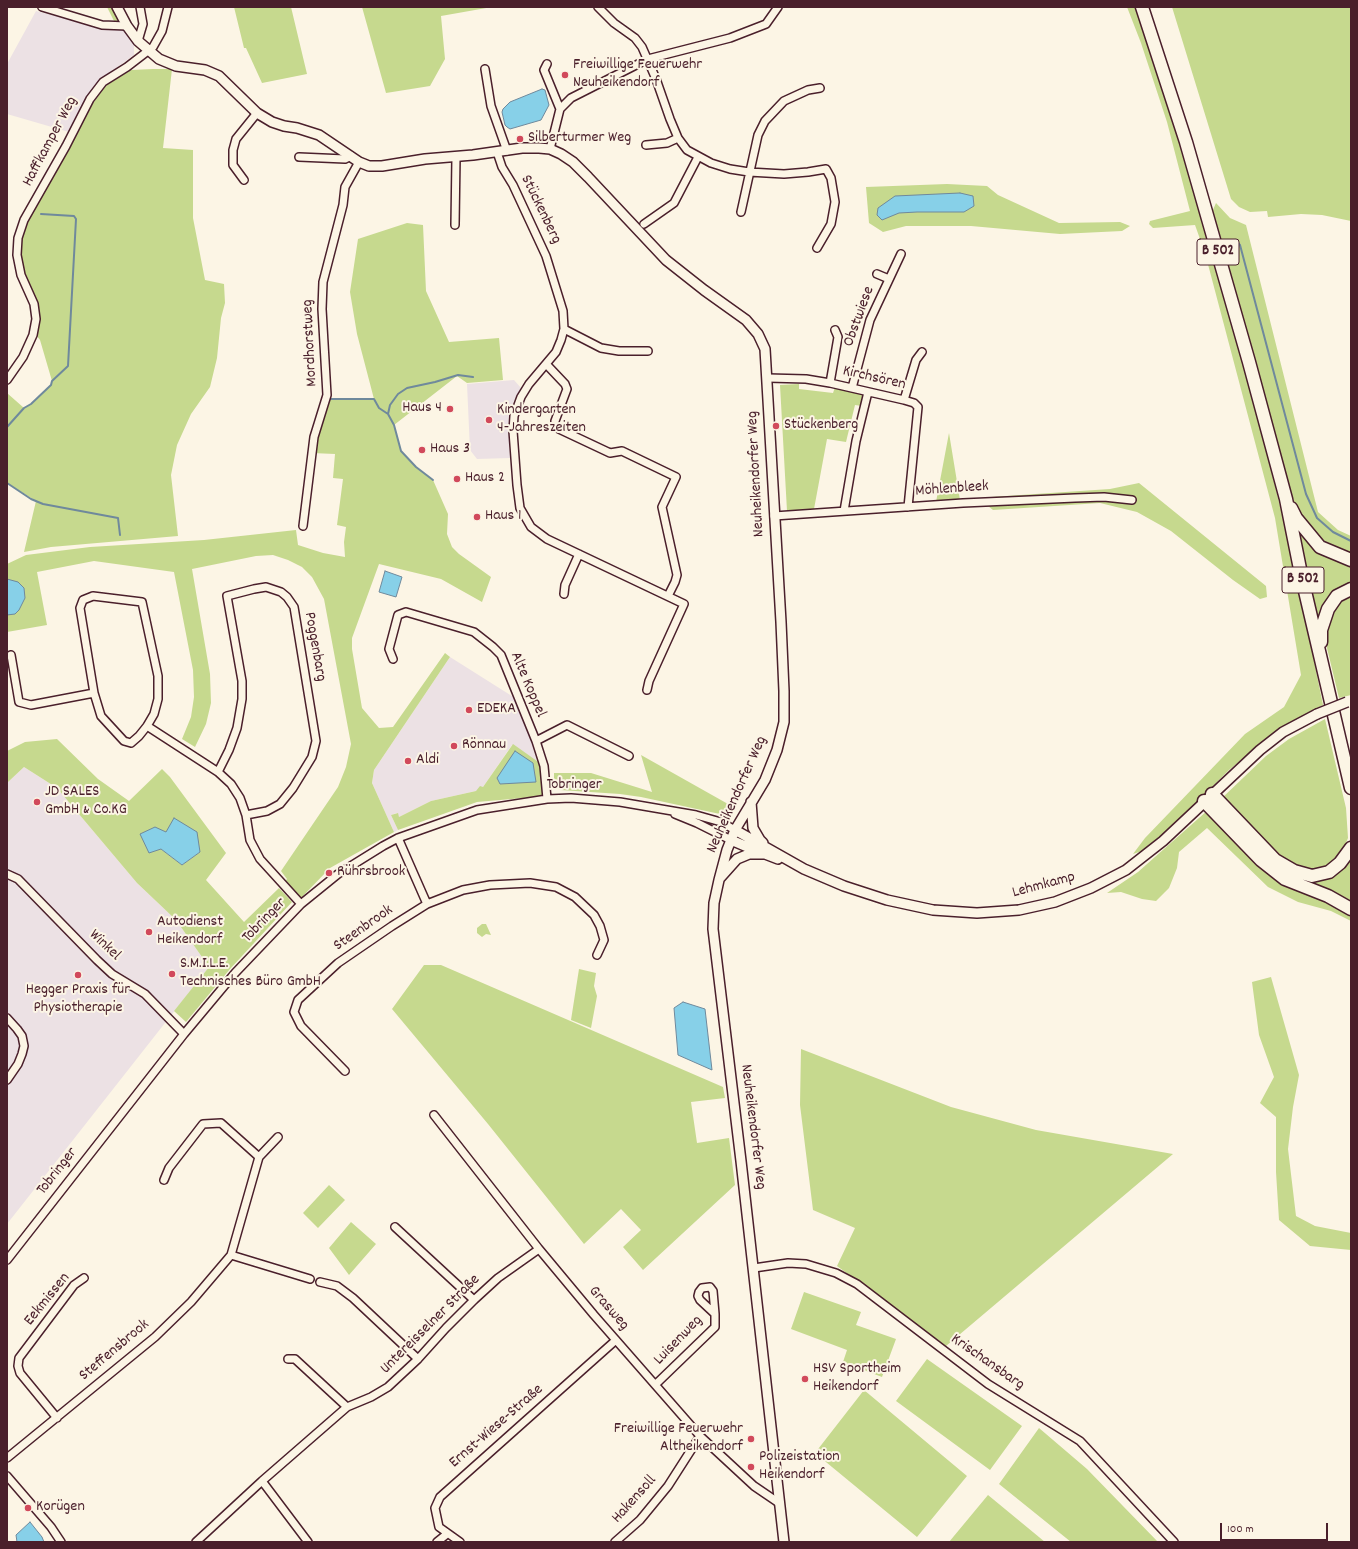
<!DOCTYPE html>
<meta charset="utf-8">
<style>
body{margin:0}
#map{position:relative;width:1358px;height:1549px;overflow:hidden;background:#fcf5e5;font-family:Dekko,sans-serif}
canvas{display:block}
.frame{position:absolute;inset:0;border:8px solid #4a1f2b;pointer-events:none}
.scale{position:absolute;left:1220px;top:1523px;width:108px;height:18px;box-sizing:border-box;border:2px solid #4a1f2b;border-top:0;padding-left:5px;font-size:12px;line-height:14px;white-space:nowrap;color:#4a1f2b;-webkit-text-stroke:3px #fcf5e5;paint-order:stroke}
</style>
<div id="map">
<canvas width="1358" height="1549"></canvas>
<div class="frame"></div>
<div class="scale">100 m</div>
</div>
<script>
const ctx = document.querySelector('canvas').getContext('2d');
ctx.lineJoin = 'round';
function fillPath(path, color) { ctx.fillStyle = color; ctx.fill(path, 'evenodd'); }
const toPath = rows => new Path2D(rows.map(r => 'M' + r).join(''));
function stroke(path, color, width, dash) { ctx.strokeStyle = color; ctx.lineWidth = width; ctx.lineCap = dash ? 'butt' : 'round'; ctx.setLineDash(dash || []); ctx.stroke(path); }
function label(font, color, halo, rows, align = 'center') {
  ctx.font = font + ' Dekko,sans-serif'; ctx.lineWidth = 4; ctx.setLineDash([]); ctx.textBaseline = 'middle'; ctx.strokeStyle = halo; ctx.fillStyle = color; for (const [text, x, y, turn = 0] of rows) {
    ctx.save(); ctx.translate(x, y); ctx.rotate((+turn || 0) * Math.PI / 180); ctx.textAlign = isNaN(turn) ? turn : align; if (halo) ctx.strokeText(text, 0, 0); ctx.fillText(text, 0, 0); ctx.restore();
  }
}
fillPath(toPath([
 [36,11,100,27,124,28,134,45,134,55,104,77,88,96,69,132,7,114,7,64],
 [514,380,521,388,514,401,509,414,508,425,510,458,477,459,470,450,467,384],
 [450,657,515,698,526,725,537,761,512,745,483,787,476,791,431,801,399,817,397,813,391,815,398,830,394,832,372,783,374,770],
 [24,767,57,788,137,883,176,920,209,967,7,1224,7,783]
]), '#ece1e4');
fillPath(toPath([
 [107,7,113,7,121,23,115,23],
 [234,7,291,7,307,74,262,83,246,48,244,48],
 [362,7,492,7,441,16,445,59,430,86,386,93],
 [1127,7,1138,7,1165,91,1249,382,1292,554,1323,705,1280,728,1229,770,1176,823,1142,851,1133,854,1145,838,1245,734,1284,707,1301,675,1275,518,1205,253,1195,225,1153,228,1149,224,1150,221,1190,211,1167,122,1141,43],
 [1172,7,1351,7,1351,221,1322,215,1301,214,1268,217,1267,211,1250,212,1239,207,1231,199],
 [153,69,172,69,163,148,193,150,193,218,205,280,224,284,225,303,221,318,217,358,210,387,191,414,177,445,171,475,178,536,51,547,24,552,36,501,7,483,7,393,24,408,31,404,51,385,52,381,40,340,36,335,38,322,23,274,19,255,20,239,28,218,93,103,107,84,131,70],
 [947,184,987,186,998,195,1059,223,1120,222,1130,226,1122,231,1060,234,971,226,906,226,883,232,869,223,866,187],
 [1216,203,1230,218,1246,225,1318,512,1338,530,1351,536,1351,557,1323,543,1300,517,1289,488,1212,212],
 [407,223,423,225,426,291,449,342,499,338,503,380,467,383,457,376,394,425,401,451,416,467,433,480,448,514,447,534,452,547,459,554,491,577,482,602,441,579,379,564,352,638,352,649,362,708,379,728,393,727,445,653,450,657,374,770,372,783,394,832,330,868,299,900,284,883,287,879,281,871,338,787,346,767,351,744,324,599,312,577,302,567,288,560,273,555,256,556,192,569,210,674,211,703,206,724,195,747,182,739,191,717,194,697,193,670,174,572,94,561,37,572,47,625,7,632,7,564,26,555,90,547,204,540,296,530,298,545,323,553,345,557,344,542,346,527,337,525,343,479,333,478,335,454,312,453,329,399,374,399,357,334,350,292,358,239],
 [799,384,799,389,833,393,835,387,859,394,862,395,864,399,862,406,855,405,846,442,827,439,814,509,787,511,780,385],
 [949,433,960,500,936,502],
 [1139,483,1266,586,1267,597,1260,599,1233,580,1171,531,1137,512,1100,503,993,510,983,502,991,497,1110,489],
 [1292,517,1302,532,1351,564,1351,586,1317,627],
 [1351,592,1351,695,1339,698,1327,648,1326,622,1336,604],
 [1325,719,1346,808,1348,838,1340,857,1325,869,1306,871,1276,855,1221,799,1266,756,1289,739],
 [57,739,98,779,129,801,162,769,170,777,226,853,206,880,244,922,279,888,292,902,230,969,186,1022,174,1011,209,967,176,920,137,883,57,788,24,767,7,783,7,751,25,742],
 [161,849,200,852,182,865],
 [513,744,544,766,546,796,477,802,398,830,391,815,398,813,399,817,431,801,476,791,480,786,483,787],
 [641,755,728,804,730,810,720,814,641,797,620,794,560,790,554,787,554,773,591,773,652,792],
 [1208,810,1258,860,1351,911,1351,921,1331,911,1298,902,1268,887,1207,828,1179,852,1177,868,1169,888,1156,901,1142,899,1121,892,1107,893,1138,872],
 [1351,851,1351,902,1324,891,1302,884,1265,854,1313,878],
 [482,924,486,924,491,935,486,934,482,937,477,933,477,928],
 [424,965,441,965,723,1087,725,1098,691,1102,697,1143,729,1138,735,1185,643,1270,623,1247,641,1230,621,1209,584,1244,488,1124,392,1009],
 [579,969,596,973,594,986,597,996,591,1028,571,1020],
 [1271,977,1299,1075,1293,1107,1288,1149,1296,1216,1315,1226,1351,1233,1351,1250,1310,1246,1279,1220,1276,1172,1276,1117,1260,1103,1274,1077,1259,1035,1252,982],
 [801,1049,951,1107,1036,1130,1173,1154,946,1346,837,1266,855,1228,813,1210,800,1105],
 [329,1185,345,1200,318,1228,303,1213],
 [351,1222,376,1244,349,1275,329,1248],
 [804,1292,861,1312,856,1325,896,1339,882,1377,843,1362,847,1350,791,1329],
 [927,1359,1022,1426,990,1470,896,1401],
 [864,1390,967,1476,917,1537,815,1453],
 [1039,1428,1087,1469,1158,1542,1071,1542,999,1484],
 [988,1495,1045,1542,949,1542]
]), '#c6d98e');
const water = toPath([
 [542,89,545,90,549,105,541,120,510,129,507,127,505,125,502,112,503,109,510,102,542,89],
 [960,193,973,196,974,206,964,212,917,212,899,213,882,220,877,215,878,208,895,196,960,193],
 [385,571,402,577,396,597,379,592,385,571],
 [7,579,18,582,24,588,25,598,19,610,15,614,7,615,7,579],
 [515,751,533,763,536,782,500,784,497,778,515,751],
 [174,818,197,832,200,852,182,865,161,849,149,853,140,834,155,827,166,832,174,818],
 [683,1002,705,1009,712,1070,678,1055,674,1008,683,1002],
 [30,1522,42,1537,44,1542,17,1542,16,1535,30,1522]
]);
fillPath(water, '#87d0e8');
stroke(water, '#6f899c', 1);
stroke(toPath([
 [1237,242,1240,245,1306,494,1317,518,1333,532,1351,541],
 [329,399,374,399,379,408,388,414,394,425,401,451,416,467,433,480],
 [388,414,390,405,398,394,407,388,435,382,458,375,473,377],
 [7,427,24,408,31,404,51,385,52,381,68,366,76,219,74,216,41,214],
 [7,483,31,499,43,504,118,518,120,535]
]), '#6f899c', 2);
const minor = toPath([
 [42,7,102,25,127,26],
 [598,7,614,23,635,38,642,47,656,79,670,119,678,138,687,150,711,163,730,169,749,172,784,174,808,172,826,169,831,178,835,202,831,224,817,248],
 [138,41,143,24,140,7],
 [547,64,544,70,560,109],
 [485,69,491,106,507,151],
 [646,145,667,143,678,138],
 [550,149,560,109,571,98,648,59,730,38,766,24,778,7],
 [497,152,502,167,513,185,546,256,563,311,564,329,561,340,556,352,529,384,521,397,514,416,513,431,517,485,520,508,531,527,547,539,684,604,649,681,647,690],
 [299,157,345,159,351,156],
 [244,180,233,165,233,150,236,139,257,113],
 [741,212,758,135,765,121,784,101,808,90,820,88],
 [644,224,674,203,698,157],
 [455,225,456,157],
 [877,274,889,279],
 [564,329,601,348,619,351,648,351],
 [547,365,565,384,567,389,555,421,555,426,559,429,610,453,622,451,676,477,662,507,677,575,675,582,668,596],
 [768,378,806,379,830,383,904,400,914,403,918,407,908,507],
 [7,380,23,357,33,335,36,319,34,304,21,275,17,255,18,238,24,220,66,146,90,99,103,82,127,67,153,47,162,31,168,7],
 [830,383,838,337,835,330],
 [852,388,870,320,901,254],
 [904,400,916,360,922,352],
 [844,511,856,441,868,392],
 [774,516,963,503,1075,498,1104,497,1132,500],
 [303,526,314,437,327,395,322,309,323,282,343,205,345,187,359,162],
 [564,594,565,585,579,554],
 [93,596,142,602,158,676,158,699,154,714,147,726,139,736,131,743,124,741,101,716,94,693,80,608,83,600,93,596],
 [11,655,19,702,31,705,94,693],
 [393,659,389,649,398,615,406,612,474,632,493,647,501,655,536,741,544,766,547,799],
 [147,726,218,772,231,784,240,798,246,815,250,840,260,859,301,904],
 [536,741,567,725,629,756],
 [218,772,229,750,237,728,242,699,242,681,227,596,254,589,266,587,281,592,287,597,294,607,316,741,312,757,293,788,280,804,267,811,246,815],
 [675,814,697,823,731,840],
 [398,838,427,904,463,890,490,885,530,883,556,887,575,897,594,915,600,926,604,940,597,955],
 [7,874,18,879,97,960,112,974,145,994,184,1034],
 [7,1018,17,1029,22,1036,24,1046,22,1054,18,1064,7,1080],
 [345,1071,301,1026,294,1012,298,1000,338,963,392,926,427,904],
 [434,1115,539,1249,594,1315,700,1436,754,1486,779,1503],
 [164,1180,169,1168,203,1124,221,1123,259,1157],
 [395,1227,474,1300],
 [231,1255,310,1279],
 [7,1260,184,1034,235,973,301,904,338,874,383,846,398,838,477,810,547,799,571,798,620,802,696,815,721,822,735,830],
 [754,1268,788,1263,806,1264,836,1273,857,1284,988,1384,1080,1441,1174,1542],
 [320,1282,337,1286,353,1298,418,1359],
 [288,1359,295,1359,347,1407],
 [656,1384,715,1327,715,1314,700,1300,698,1296,699,1292,702,1288,710,1287,713,1291,715,1314],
 [57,1418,20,1373,18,1366,19,1358,74,1285,84,1278],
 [7,1458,155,1337,191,1302,231,1255,259,1157,278,1137],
 [7,1476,51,1527,61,1542],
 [262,1481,308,1542],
 [196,1542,262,1481,347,1407,371,1397,388,1387,418,1359,446,1328,474,1300,498,1278,539,1249],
 [437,1542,447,1534],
 [460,1542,439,1527,435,1508,440,1497,616,1340],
 [615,1542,640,1520,668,1486,700,1436]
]);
const tertiary = toPath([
 [117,7,127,26,138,41,159,59,176,66,205,70,219,76,257,113,272,122,284,126,297,128,319,135,359,162,369,166,382,166,425,159,473,155,522,148,539,148,550,149,561,154,573,162,588,177,666,260,704,290,746,320,758,334,765,349,781,622,784,691,784,722,777,750,765,780,735,830,727,850,719,880,714,903,713,929,741,1161,784,1542],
 [751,802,753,828,760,840,763,843],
 [735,830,804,869,844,886,887,900,933,910,977,913,1019,910,1055,902,1091,888,1126,870,1163,841,1260,750,1283,732,1317,714],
 [731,840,759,852],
 [720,878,737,859,749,854,765,854,778,859]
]);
const trunk = toPath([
 [1142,7,1186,142,1249,362,1286,499,1301,574,1351,788],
 [1291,508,1296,518,1320,547,1351,560],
 [1321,642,1321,630,1328,609,1337,596,1351,589],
 [1212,794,1275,860,1294,871,1312,876,1329,872,1340,863,1351,848],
 [1204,801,1261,860,1285,879,1328,896,1351,909]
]);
stroke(minor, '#4a1f2b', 10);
stroke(tertiary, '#4a1f2b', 12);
stroke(trunk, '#4a1f2b', 15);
stroke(minor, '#fcf5e5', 7);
stroke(tertiary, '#fcf5e5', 9);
stroke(trunk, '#fcf5e5', 12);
const tertiaryBridge = toPath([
 [1317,714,1347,702]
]);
stroke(tertiaryBridge, '#4a1f2b', 12, []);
stroke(tertiaryBridge, '#fcf5e5', 9);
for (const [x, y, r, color] of [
 [565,75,4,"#d1495b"],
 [520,139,4,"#d1495b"],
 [450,409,4,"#d1495b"],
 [489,420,4,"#d1495b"],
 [776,426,4,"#d1495b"],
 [422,450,4,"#d1495b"],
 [457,479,4,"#d1495b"],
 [477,517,4,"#d1495b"],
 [469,710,4,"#d1495b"],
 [454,746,4,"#d1495b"],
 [408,761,4,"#d1495b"],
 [37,802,4,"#d1495b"],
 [329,873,4,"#d1495b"],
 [149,932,4,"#d1495b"],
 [172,974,4,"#d1495b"],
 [78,975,4,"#d1495b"],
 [805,1379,4,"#d1495b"],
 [751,1439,4,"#d1495b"],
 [751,1467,4,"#d1495b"],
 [28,1508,4,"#d1495b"]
]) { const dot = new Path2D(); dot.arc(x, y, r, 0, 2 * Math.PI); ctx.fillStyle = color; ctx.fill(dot); stroke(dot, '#fcf5e5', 1.5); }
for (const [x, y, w] of [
 [1218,252,42],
 [1303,580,42]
]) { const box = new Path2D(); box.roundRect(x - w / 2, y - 13, w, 26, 3); ctx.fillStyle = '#fcf5e5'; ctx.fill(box); stroke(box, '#4a1f2b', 1); }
label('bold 15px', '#4a1f2b', null, [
 ["B 502",1218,252],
 ["B 502",1303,580]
]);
label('16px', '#4a1f2b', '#fcf5e5', [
 ["Freiwillige Feuerwehr",573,66],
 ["Neuheikendorf",573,84],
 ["Silberturmer Weg",528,139],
 ["Haus 4",442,409,"right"],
 ["Kindergarten",497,411],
 ["4-Jahreszeiten",497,429],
 ["Stückenberg",784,426],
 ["Haus 3",430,450],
 ["Haus 2",465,479],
 ["Haus 1",485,517],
 ["EDEKA",477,710],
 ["Rönnau",462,746],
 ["Aldi",416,761],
 ["JD SALES",45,793],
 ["GmbH & Co.KG",45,811],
 ["Rührsbrook",337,873],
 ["Autodienst",157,923],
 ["Heikendorf",157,941],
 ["S.M.I.L.E.",180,965],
 ["Technisches Büro GmbH",180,983],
 ["Hegger Praxis für",78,991,"center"],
 ["Physiotherapie",78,1009,"center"],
 ["HSV Sportheim",813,1370],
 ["Heikendorf",813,1388],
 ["Freiwillige Feuerwehr",743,1430,"right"],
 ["Altheikendorf",743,1448,"right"],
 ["Polizeistation",759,1458],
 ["Heikendorf",759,1476],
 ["Korügen",36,1508]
], 'left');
label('16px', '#4a1f2b', '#fcf5e5', [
 ["Haffkamper Weg",51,142,-62],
 ["Stückenberg",540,210,64],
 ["Obstwiese",860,317,-70],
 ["Mordhorstweg",311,343,-93],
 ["Kirchsören",874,379,13],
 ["Neuheikendorfer Weg",757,474,-93],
 ["Möhlenbleek",952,490,-4],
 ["Poggenbarg",314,647,80],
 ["Alte Koppel",527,685,67],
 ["Tobringer",574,786],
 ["Neuheikendorfer Weg",738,795,-66],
 ["Lehmkamp",1044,886,-15],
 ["Tobringer",265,921,-46],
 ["Steenbrook",364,929,-35],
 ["Winkel",104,946,44],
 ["Neuheikendorfer Weg",752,1127,83],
 ["Tobringer",58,1172,-52],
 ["Eekmissen",48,1300,-51],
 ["Grasweg",608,1309,49],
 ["Untereisselner Straße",431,1325,-45],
 ["Luisenweg",679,1341,-46],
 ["Steffensbrook",115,1351,-40],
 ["Krischansbarg",987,1363,35],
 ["Ernst-Wiese-Straße",497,1427,-41],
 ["Hakensoll",635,1500,-48]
]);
</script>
